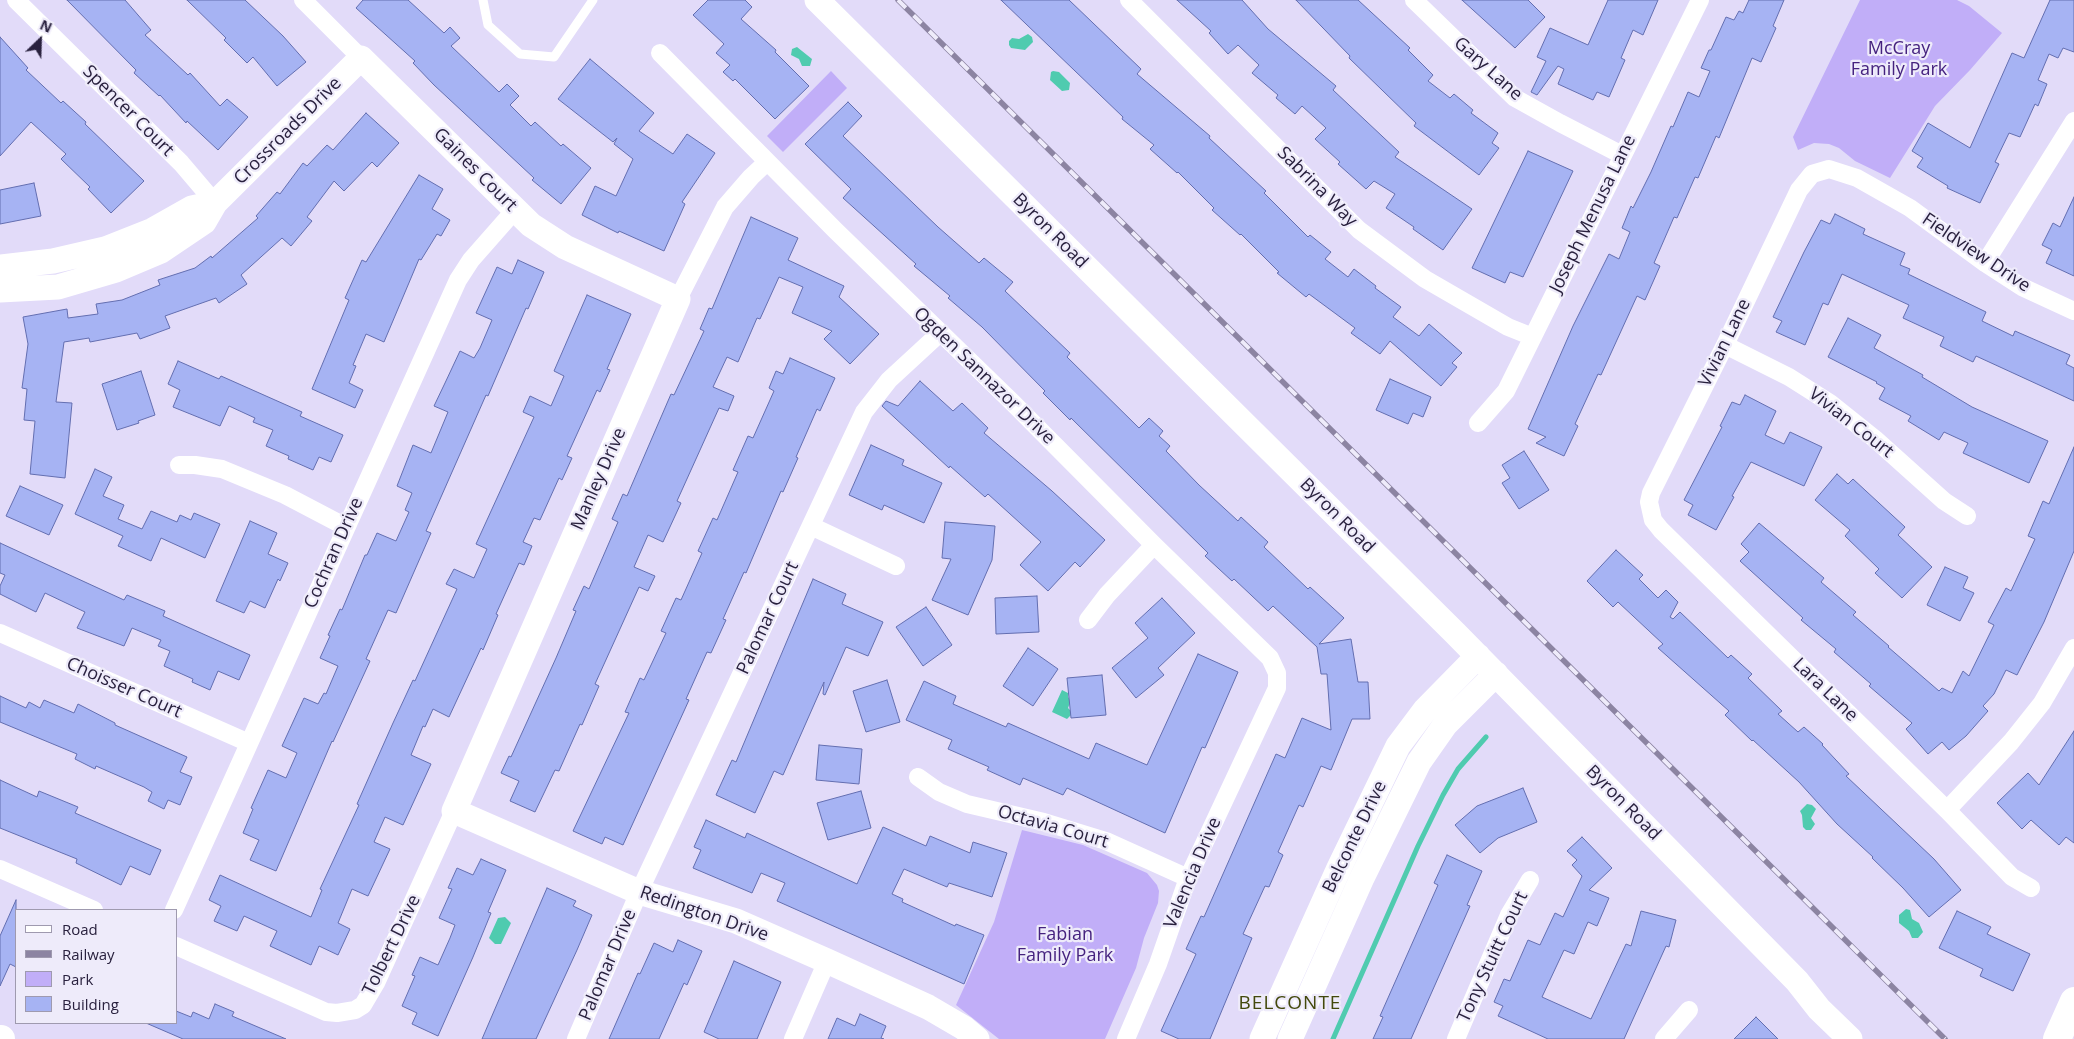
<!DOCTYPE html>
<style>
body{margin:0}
#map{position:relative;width:2074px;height:1039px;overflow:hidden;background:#e2dbf9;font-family:"Open Sans",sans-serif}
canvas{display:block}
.legend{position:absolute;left:15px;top:909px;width:162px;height:115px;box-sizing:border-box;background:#eeebfa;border:1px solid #9f9aaf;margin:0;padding:6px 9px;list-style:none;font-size:15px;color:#29213e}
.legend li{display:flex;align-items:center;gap:10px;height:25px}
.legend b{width:25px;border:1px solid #9f9aaf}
.north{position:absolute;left:15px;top:15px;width:50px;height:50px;-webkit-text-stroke:4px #eeebfa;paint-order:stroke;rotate:24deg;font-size:14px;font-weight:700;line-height:20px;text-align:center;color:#29213e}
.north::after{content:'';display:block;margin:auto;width:18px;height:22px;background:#29213e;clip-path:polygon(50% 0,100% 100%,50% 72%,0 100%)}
</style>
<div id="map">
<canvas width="2074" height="1039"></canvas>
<ul class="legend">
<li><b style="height:6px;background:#fff"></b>Road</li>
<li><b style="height:6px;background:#8c84a2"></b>Railway</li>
<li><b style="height:14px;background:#c1aef8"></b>Park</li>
<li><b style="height:14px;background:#a6b3f3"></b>Building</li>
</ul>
<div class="north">N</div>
</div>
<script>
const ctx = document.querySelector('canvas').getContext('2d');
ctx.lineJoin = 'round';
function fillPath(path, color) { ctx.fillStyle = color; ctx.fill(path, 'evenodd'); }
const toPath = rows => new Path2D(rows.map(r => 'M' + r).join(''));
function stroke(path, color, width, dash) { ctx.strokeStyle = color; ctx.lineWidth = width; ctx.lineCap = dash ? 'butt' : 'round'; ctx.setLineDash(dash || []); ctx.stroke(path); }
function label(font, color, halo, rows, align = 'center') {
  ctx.font = font + ' "Open Sans",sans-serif'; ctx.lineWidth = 4.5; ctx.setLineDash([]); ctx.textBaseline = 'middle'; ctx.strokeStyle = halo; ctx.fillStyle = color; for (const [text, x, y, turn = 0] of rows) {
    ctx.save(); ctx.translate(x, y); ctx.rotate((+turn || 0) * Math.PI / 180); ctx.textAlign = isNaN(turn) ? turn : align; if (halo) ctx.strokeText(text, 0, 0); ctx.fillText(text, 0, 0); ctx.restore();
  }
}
fillPath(toPath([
 [1860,0,1957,0,1969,6,2002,33,1970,70,1935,106,1890,178,1855,161,1839,148,1829,144,1814,143,1798,150,1793,137],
 [831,71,847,88,783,152,767,136],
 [1022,830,1083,845,1147,873,1157,885,1159,891,1158,903,1144,938,1136,968,1105,1039,999,1039,956,1005,994,922]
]), '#c1aef8');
fillPath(toPath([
 [1028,34,1032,37,1033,42,1025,50,1011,48,1009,45,1009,41,1012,38,1019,39],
 [797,47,812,59,810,66,802,66,799,59,791,55,792,49],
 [1053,71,1059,72,1070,83,1069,90,1062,91,1050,80,1051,72],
 [1062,690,1068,693,1068,697,1071,700,1068,708,1071,711,1071,715,1067,719,1052,712],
 [1807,804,1812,805,1816,809,1811,818,1815,824,1811,830,1806,830,1803,827,1802,815,1800,811],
 [1906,909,1910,910,1912,919,1919,923,1923,932,1918,938,1912,938,1909,931,1899,923,1899,915],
 [505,917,511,923,501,944,495,944,489,938,498,918]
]), '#4fcbaf');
stroke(toPath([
 [1333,1039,1418,846,1443,795,1458,769,1486,737]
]), '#4fcbaf', 5);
const building = toPath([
 [67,0,125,0,151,30,145,35,188,75,190,73,220,106,227,99,248,117,218,150,187,121,186,123,160,95,159,96,134,73,136,70,67,0],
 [187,0,245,0,283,36,306,62,277,86,253,57,247,63,224,40,226,38,187,0],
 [363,0,408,0,444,33,450,27,460,38,451,46,499,92,507,84,519,96,510,105,531,126,535,122,561,146,563,144,591,168,561,204,532,180,534,178,434,85,413,63,415,61,356,8,363,0],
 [708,0,745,0,752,7,741,19,776,50,775,52,809,86,775,119,735,79,733,81,723,72,730,65,716,53,724,44,693,15,708,0],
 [1001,0,1069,0,1141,69,1137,74,1210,136,1209,138,1266,191,1264,193,1308,237,1310,235,1331,252,1325,259,1348,277,1354,269,1376,286,1375,288,1401,307,1393,317,1419,336,1429,324,1462,353,1452,363,1457,367,1441,386,1390,341,1380,354,1351,333,1355,328,1309,294,1306,297,1277,273,1279,272,1241,234,1240,235,1212,210,1214,208,1178,172,1177,173,1150,149,1154,145,1122,119,1123,117,1001,0],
 [1177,0,1242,0,1268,29,1336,86,1333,90,1399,152,1395,157,1472,209,1443,250,1413,229,1414,227,1386,208,1395,194,1374,181,1366,189,1338,164,1340,162,1315,139,1326,128,1302,106,1295,114,1276,98,1278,95,1252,73,1259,65,1238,45,1228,54,1209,33,1211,31,1177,0],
 [1296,0,1358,0,1410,48,1408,50,1433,75,1428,81,1450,98,1454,94,1473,110,1471,113,1498,133,1492,143,1499,148,1479,175,1414,126,1416,123,1349,58,1350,56,1296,0],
 [1462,0,1528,0,1545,17,1515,48,1462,0],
 [1608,0,1658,0,1643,35,1633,30,1621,58,1625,60,1609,97,1597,92,1593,100,1558,84,1564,69,1558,66,1537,95,1531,92,1546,61,1537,57,1550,28,1588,45,1608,0],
 [1749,0,1784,0,1773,26,1776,28,1761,62,1752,58,1719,138,1716,136,1698,178,1695,177,1677,218,1674,217,1654,263,1660,266,1645,300,1637,296,1601,375,1598,374,1575,424,1578,426,1564,456,1536,443,1546,437,1528,429,1573,326,1609,254,1619,259,1630,232,1622,228,1631,206,1633,208,1651,172,1671,126,1673,127,1688,92,1699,97,1710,71,1701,68,1709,50,1711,50,1726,17,1734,20,1739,11,1743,13,1749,0],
 [2050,0,2074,0,2074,52,2063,48,2058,58,2049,54,2038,80,2047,84,2038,106,2035,104,2020,137,2009,133,1995,162,1999,164,1980,203,1947,188,1948,186,1917,167,1923,158,1912,151,1928,123,1970,148,2012,53,2024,58,2050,0],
 [0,37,28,68,26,70,61,103,63,101,86,122,85,124,144,181,111,213,88,189,90,187,61,159,66,154,31,122,0,156,0,37],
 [590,59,654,113,639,131,673,154,687,134,715,153,682,202,685,204,664,251,619,231,618,233,582,215,595,186,616,196,633,159,614,144,617,138,613,142,558,99,590,59],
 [848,102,862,116,843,136,938,227,979,263,984,258,1013,282,1005,291,1070,353,1067,357,1139,428,1149,418,1163,431,1159,436,1170,446,1166,451,1199,485,1238,521,1241,517,1268,542,1264,547,1308,589,1310,587,1344,618,1319,644,1351,639,1358,682,1368,682,1370,719,1352,719,1331,770,1321,766,1303,807,1299,805,1278,852,1283,855,1269,887,1265,886,1243,934,1252,938,1210,1039,1179,1039,1161,1031,1196,954,1186,949,1201,916,1204,917,1276,754,1285,758,1302,718,1331,730,1327,674,1321,674,1317,647,1273,606,1268,611,1234,579,1232,581,1205,556,1208,553,1071,418,1070,420,1043,393,1045,391,982,327,948,298,950,296,914,266,916,264,843,198,851,189,805,144,848,102],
 [366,113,399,143,377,167,372,162,344,191,334,181,307,217,312,221,291,246,282,238,241,275,247,284,219,303,216,298,165,316,170,328,140,339,137,333,90,342,89,338,64,342,56,402,72,403,65,478,30,474,35,421,24,420,27,389,22,388,28,344,23,317,67,309,68,318,98,314,96,304,122,300,160,285,158,280,195,268,211,256,212,258,258,218,256,216,277,192,280,194,303,163,307,166,327,145,333,150,366,113],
 [1528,151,1573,171,1523,277,1510,272,1505,283,1472,268,1528,151],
 [419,175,443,189,432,209,450,220,441,236,437,234,421,260,419,259,384,342,366,334,353,365,356,366,349,383,363,390,355,408,312,389,349,300,345,298,362,260,366,262,419,175],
 [34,183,41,216,0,224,0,190,34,183],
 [2074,197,2074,276,2046,263,2052,250,2042,245,2053,223,2060,227,2074,197],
 [1835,214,1865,229,1863,234,1905,253,1900,265,1910,269,1908,274,1986,312,1982,321,2013,336,2015,331,2070,355,2066,364,2074,368,2074,401,1976,356,1973,362,1940,346,1944,337,1903,318,1909,305,1842,274,1828,305,1823,303,1805,345,1776,332,1782,321,1773,317,1804,252,1821,220,1830,224,1835,214],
 [751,217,798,238,788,260,844,286,839,297,879,334,850,364,824,339,832,331,792,313,803,287,779,277,760,319,757,318,738,362,727,357,713,387,734,396,728,411,719,408,677,501,681,503,663,542,648,535,634,567,655,576,648,591,639,587,595,684,599,686,582,725,580,724,559,771,555,770,535,812,510,801,519,781,501,773,509,756,511,757,556,658,576,611,573,610,584,586,589,589,618,522,612,519,623,494,627,496,671,394,674,395,704,331,700,329,709,308,712,309,751,217],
 [518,260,544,272,528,309,526,308,488,396,486,395,426,531,431,533,396,613,388,610,366,659,370,661,333,742,332,741,276,871,250,860,259,840,243,833,253,809,251,808,268,770,286,778,297,753,282,746,304,698,318,704,324,693,326,694,338,666,320,658,330,636,328,635,340,609,342,610,365,555,367,555,377,533,396,541,409,512,405,510,412,493,397,486,413,445,431,453,448,412,434,406,445,383,460,351,474,358,480,348,492,320,476,313,497,267,512,274,518,260],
 [587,295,631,314,607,369,610,370,600,392,597,390,567,456,572,458,562,480,559,478,540,520,534,518,523,542,532,546,524,565,519,563,496,614,498,615,483,650,481,648,449,717,433,709,425,727,423,726,411,755,431,764,403,825,385,817,374,842,390,849,368,896,352,889,338,923,350,929,338,955,319,946,311,965,270,946,277,931,244,916,237,931,214,921,221,906,209,900,220,875,311,917,322,890,320,889,359,805,357,804,393,723,413,680,415,681,457,589,446,584,454,569,474,578,487,549,476,544,534,417,523,412,530,396,551,406,564,376,554,371,587,295],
 [1848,318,1881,335,1874,348,1923,375,1922,377,1972,407,2048,441,2029,483,1963,453,1968,443,1944,432,1939,440,1908,421,1911,416,1879,399,1885,388,1876,383,1877,382,1828,357,1848,318],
 [790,358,835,378,820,411,817,409,796,457,798,458,783,492,781,491,746,573,744,572,723,619,726,620,711,653,707,652,686,699,689,700,623,845,605,837,602,844,573,831,629,713,625,712,640,678,644,680,666,633,661,631,676,598,681,600,702,553,698,551,713,518,717,520,738,472,733,470,748,436,753,438,774,391,769,388,776,371,783,374,790,358],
 [178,361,219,379,221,376,302,412,300,416,343,435,331,462,319,457,313,470,288,459,289,456,266,446,273,430,253,422,255,418,229,406,220,426,173,407,180,390,168,384,178,361],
 [141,371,155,415,138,421,139,423,117,430,102,384,141,371],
 [1390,379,1431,397,1423,417,1413,413,1408,424,1376,410,1390,379],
 [920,381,953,411,962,403,988,428,984,433,1052,491,1105,540,1080,567,1075,562,1048,591,1020,565,1041,542,988,494,985,497,950,466,949,468,882,406,886,401,898,406,920,381],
 [1745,395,1776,411,1765,435,1784,444,1790,432,1822,447,1804,486,1751,462,1732,496,1734,497,1716,530,1688,515,1693,505,1684,500,1722,427,1720,426,1732,402,1740,405,1745,395],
 [871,445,904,460,902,465,942,483,924,523,884,505,882,510,849,495,871,445],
 [2074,447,2074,551,2044,622,2017,675,2006,670,1994,694,1983,706,1988,711,1966,736,1949,750,1942,742,1928,754,1906,729,1912,723,1869,686,1871,684,1834,652,1836,649,1801,620,1803,618,1740,561,1749,552,1741,544,1759,523,1824,578,1821,582,1856,612,1853,615,1889,646,1888,647,1939,691,1942,688,1952,693,1963,671,1969,676,1994,625,1988,622,2006,588,2011,591,2035,539,2028,536,2043,501,2049,504,2074,447],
 [1524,451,1549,490,1519,509,1502,483,1510,478,1502,465,1524,451],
 [95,469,112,477,103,496,124,505,118,519,142,529,151,511,177,522,180,515,191,520,194,513,220,524,205,558,161,538,151,561,118,546,123,536,75,514,95,469],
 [1837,474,1848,484,1853,479,1905,527,1898,535,1932,567,1902,598,1875,573,1879,569,1845,536,1850,530,1815,500,1837,474],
 [20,486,63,505,49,535,6,516,20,486],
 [250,521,277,533,268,554,288,563,280,581,278,579,265,608,250,601,244,613,216,601,250,521],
 [945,522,995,526,992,560,968,615,932,600,951,559,942,558,945,522],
 [0,543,124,600,127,595,165,611,163,616,250,655,239,680,218,671,210,690,192,682,193,679,164,666,170,651,158,646,161,640,132,628,124,646,77,628,85,612,45,593,36,612,0,594,0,586,5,575,0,573,0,543],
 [1616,550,1643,575,1639,579,1658,598,1666,590,1678,602,1670,617,1673,619,1680,612,1728,658,1731,655,1752,674,1748,678,1782,711,1778,714,1798,732,1804,727,1823,744,1822,745,1849,774,1846,776,1934,859,1961,890,1929,917,1903,888,1872,858,1873,857,1837,824,1799,782,1753,740,1752,741,1725,715,1729,711,1658,648,1663,644,1618,602,1613,607,1587,581,1616,550],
 [1945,567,1968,577,1963,588,1974,593,1960,621,1927,605,1945,567],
 [813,579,846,594,842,604,883,622,868,656,846,647,825,695,823,694,824,682,783,775,774,771,755,813,716,795,732,760,736,762,813,579],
 [1037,596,1039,632,996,634,995,598,1037,596],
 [1162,598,1195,633,1158,668,1164,675,1136,698,1112,668,1148,638,1135,623,1162,598],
 [926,607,952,645,923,666,896,627,926,607],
 [1028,648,1058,669,1033,706,1003,686,1028,648],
 [1198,654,1238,672,1205,748,1202,747,1165,833,1067,788,1063,795,1023,778,1020,785,987,770,989,767,948,749,952,740,906,720,924,681,956,696,953,704,1006,727,1008,723,1089,759,1096,743,1147,765,1198,654],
 [1102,675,1106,715,1071,718,1067,678,1102,675],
 [887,680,900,722,866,732,853,691,887,680],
 [0,696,26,708,29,702,40,708,44,700,74,713,78,704,115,723,115,725,187,757,180,772,192,777,180,805,168,800,164,809,148,801,152,792,144,787,96,766,95,769,75,759,77,754,0,722,0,696],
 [2074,731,2074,843,2066,837,2059,845,2031,820,2022,829,1997,803,2028,773,2039,785,2074,731],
 [819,745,862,749,859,784,816,780,819,745],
 [0,780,37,797,39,791,78,807,75,813,161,850,150,875,130,866,121,885,76,863,77,859,0,828,0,780],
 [1523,788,1537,822,1498,838,1480,853,1455,825,1477,806,1523,788],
 [861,791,871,828,828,840,817,803,861,791],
 [706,820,745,838,747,833,857,884,883,827,926,846,930,836,970,853,973,842,1007,853,992,897,949,883,947,887,904,869,892,894,903,899,902,902,955,926,956,924,984,935,964,984,777,901,785,883,761,873,752,893,693,868,701,850,694,847,706,820],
 [1582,837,1612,868,1589,890,1609,898,1597,926,1588,922,1574,954,1564,950,1542,997,1591,1019,1626,944,1631,946,1641,911,1676,920,1669,947,1666,946,1624,1039,1548,1039,1498,1016,1503,1006,1494,1002,1504,979,1510,981,1528,940,1540,945,1555,913,1563,917,1582,876,1572,865,1577,860,1567,851,1582,837],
 [1447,855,1482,871,1467,905,1470,906,1411,1039,1373,1039,1383,1017,1380,1016,1438,885,1434,883,1447,855],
 [481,859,506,870,488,912,491,913,473,957,438,1036,412,1024,417,1013,402,1006,415,976,412,975,420,957,438,965,450,938,455,925,439,918,452,889,448,888,457,868,473,875,481,859],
 [547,888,576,901,573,906,592,915,577,950,536,1039,482,1039,547,888],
 [16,900,16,967,10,964,0,986,0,936,16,900],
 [1957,911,1991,927,1987,934,2030,954,2013,991,1980,976,1983,969,1939,948,1957,911],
 [678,940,702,951,687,985,684,983,659,1039,609,1039,638,973,640,974,654,943,673,952,678,940],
 [734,961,781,982,757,1039,719,1039,704,1032,734,961],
 [215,1004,234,1012,232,1016,286,1039,183,1039,146,1023,176,1023,176,1011,191,1017,193,1012,209,1019,215,1004],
 [860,1014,886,1026,881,1038,884,1039,828,1039,837,1018,855,1026,860,1014],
 [1756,1017,1778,1039,1734,1039,1756,1017]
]);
fillPath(building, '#a6b3f3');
stroke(building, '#636eb0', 1);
stroke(toPath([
 [483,0,488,25,520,54,554,57,593,0]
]), '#fff', 9);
stroke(toPath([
 [16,0,181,163,215,203],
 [303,0,361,58],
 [1129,0,1359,230,1425,279,1508,327,1533,337],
 [1414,0,1515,98,1560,123,1622,155],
 [660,53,835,230,1013,403,1154,545,1270,658,1277,673,1277,688,1188,878,1158,964,1126,1039],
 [1985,263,2074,121],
 [678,299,725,207,751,177,767,162],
 [1725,345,1789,377,1830,403,1875,439,1944,501,1967,516],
 [1478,423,1506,391,1700,0],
 [179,465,195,465,222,469,285,495,346,527],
 [811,526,896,566],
 [1088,620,1107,595,1154,545],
 [0,633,249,743],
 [918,777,939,792,967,804,1044,822,1106,841,1188,878],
 [1947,810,2011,742,2042,703,2074,648],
 [0,869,94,910],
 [2031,888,2012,877,1947,810,1661,530,1653,520,1649,502,1651,493,1725,345,1799,190,1812,174,1829,169,1857,178,1910,208,1985,263,2022,287,2074,311],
 [174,910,458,280,471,260,515,210],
 [176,946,326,1012,337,1013,355,1010,363,1005,376,983,454,811],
 [576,1039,639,892,864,412,889,380,940,333],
 [793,1039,827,961],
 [1456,1039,1509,915,1530,880],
 [1664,1039,1689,1010]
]), '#fff', 18);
stroke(toPath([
 [817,0,1455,633,1797,981,1819,1009,1850,1039],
 [0,267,53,261,105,249,153,230,192,208,215,203],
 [0,290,58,287,116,270,161,251,204,222,215,203,361,58,531,225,565,247,678,299,454,811,639,892,736,921,827,961,928,1007,964,1028,977,1039],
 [1262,1039,1339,868,1398,746,1425,710,1478,656],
 [1290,1039,1362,878,1419,762,1445,725,1496,674]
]), '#fff', 25);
stroke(toPath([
 [0,1039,1,1039],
 [2057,1039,2074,1001]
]), '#fff', 28);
const rail = toPath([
 [898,0,1945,1039]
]);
stroke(rail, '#8c84a2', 5.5);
stroke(rail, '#eeebfa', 4, [11]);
label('18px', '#45227f', '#eeebfa', [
 ["McCray",1899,49],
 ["Family Park",1899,70],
 ["Fabian",1065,935],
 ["Family Park",1065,956]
]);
label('18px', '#29213e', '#eeebfa', [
 ["Gary Lane",1488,69,42],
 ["Spencer Court",128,111,45],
 ["Crossroads Drive",288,131,-45],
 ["Gaines Court",475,170,45],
 ["Sabrina Way",1317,187,45],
 ["Joseph Menusa Lane",1593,214,-64],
 ["Byron Road",1050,231,45],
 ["Fieldview Drive",1976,253,34],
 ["Vivian Lane",1725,343,-64],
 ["Ogden Sannazor Drive",984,376,44],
 ["Vivian Court",1851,423,38],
 ["Manley Drive",599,479,-66],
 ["Byron Road",1337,516,45],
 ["Cochran Drive",334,553,-66],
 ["Palomar Court",768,618,-65],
 ["Choisser Court",124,688,24],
 ["Lara Lane",1825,690,44],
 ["Byron Road",1623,803,45],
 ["Octavia Court",1053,827,16],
 ["Belconte Drive",1355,837,-64],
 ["Valencia Drive",1193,873,-67],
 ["Redington Drive",704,914,19],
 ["Tolbert Drive",392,945,-64],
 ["Tony Stuitt Court",1493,957,-65],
 ["Palomar Drive",608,965,-67]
]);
ctx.letterSpacing = '1px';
label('19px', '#43490c', '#eeebfa', [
 ["BELCONTE",1290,1004]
]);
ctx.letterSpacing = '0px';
</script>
